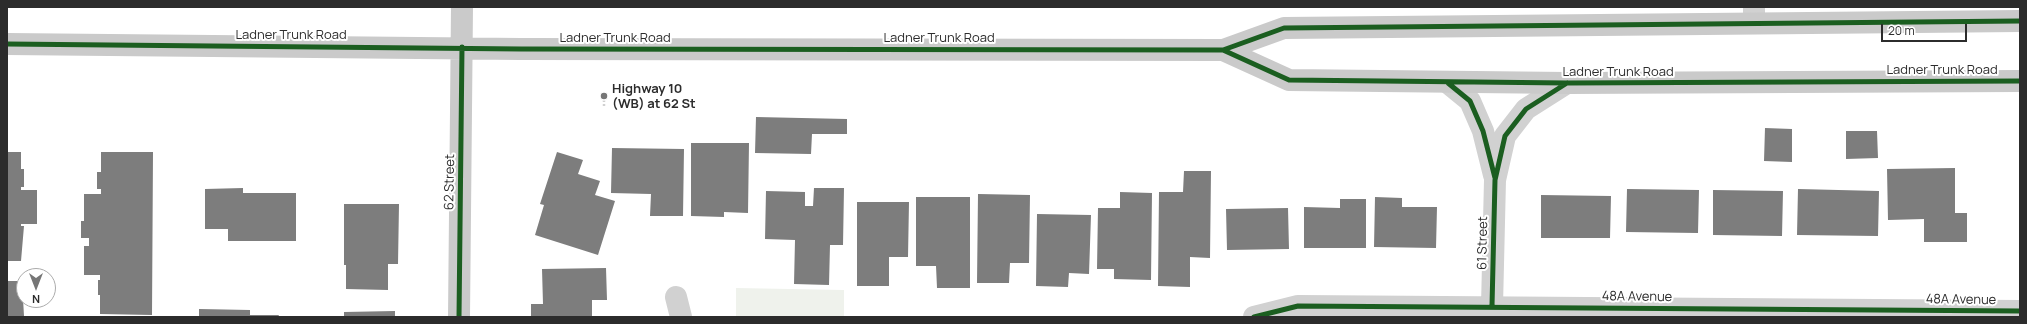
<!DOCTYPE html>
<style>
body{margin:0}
#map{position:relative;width:2027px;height:324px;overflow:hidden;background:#fff;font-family:Manrope,sans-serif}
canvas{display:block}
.frame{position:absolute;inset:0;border:8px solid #2c2c2c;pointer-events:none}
.north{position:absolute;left:16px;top:268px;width:40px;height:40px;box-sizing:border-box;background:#fff;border:1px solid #ababab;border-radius:50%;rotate:180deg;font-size:11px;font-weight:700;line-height:16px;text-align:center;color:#2c2c2c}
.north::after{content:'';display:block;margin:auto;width:14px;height:18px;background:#767676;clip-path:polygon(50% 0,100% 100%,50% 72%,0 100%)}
.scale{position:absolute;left:1881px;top:24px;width:86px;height:18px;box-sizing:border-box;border:2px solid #2c2c2c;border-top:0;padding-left:5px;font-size:12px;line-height:14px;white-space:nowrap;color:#2c2c2c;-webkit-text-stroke:3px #fff;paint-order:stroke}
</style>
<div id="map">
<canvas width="2027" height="324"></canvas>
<div class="frame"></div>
<div class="north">N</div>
<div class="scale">20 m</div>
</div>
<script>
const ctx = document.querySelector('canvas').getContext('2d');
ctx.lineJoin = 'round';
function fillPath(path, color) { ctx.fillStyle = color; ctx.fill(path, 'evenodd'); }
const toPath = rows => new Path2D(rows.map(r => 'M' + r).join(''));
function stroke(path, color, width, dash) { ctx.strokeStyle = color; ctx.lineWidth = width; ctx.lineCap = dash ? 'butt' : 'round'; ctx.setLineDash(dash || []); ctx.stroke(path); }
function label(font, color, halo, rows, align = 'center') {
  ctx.font = font + ' Manrope,sans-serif'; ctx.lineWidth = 4; ctx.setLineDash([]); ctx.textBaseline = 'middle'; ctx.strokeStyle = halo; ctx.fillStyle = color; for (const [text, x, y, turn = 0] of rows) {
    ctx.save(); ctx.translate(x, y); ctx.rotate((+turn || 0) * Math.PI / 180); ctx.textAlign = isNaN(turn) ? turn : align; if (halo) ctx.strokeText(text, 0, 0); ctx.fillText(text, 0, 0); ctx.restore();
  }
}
fillPath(toPath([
 [736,288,844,290,844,317,736,317]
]), '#eff2ec');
fillPath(toPath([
 [756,117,847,119,847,134,812,134,811,154,755,153],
 [1765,128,1792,129,1792,162,1764,161],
 [1846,131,1877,131,1878,158,1846,159],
 [691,143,749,143,748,213,724,212,724,217,691,216],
 [612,148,684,149,683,216,650,216,651,194,611,193],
 [7,152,21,152,21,169,24,169,24,187,21,187,21,190,37,190,37,224,21,224,21,226,24,226,21,261,7,261],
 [101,152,153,152,152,315,100,314,100,295,98,295,98,280,100,280,100,275,84,275,84,246,89,246,89,238,81,238,81,221,84,221,84,194,101,194,101,189,97,189,97,172,101,172],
 [557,152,583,160,578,174,600,181,595,195,615,201,598,255,535,235,544,205,540,204],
 [1955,168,1955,213,1967,213,1967,242,1924,242,1924,219,1888,220,1887,169],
 [1184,171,1211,171,1210,258,1190,257,1190,287,1158,286,1159,192,1183,192],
 [243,188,243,193,296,193,296,241,228,241,228,229,205,229,205,189],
 [814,188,844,188,843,245,830,245,829,285,794,284,795,240,765,239,766,191,805,192,805,206,813,206],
 [1627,189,1699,190,1698,233,1626,232],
 [1798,189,1879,191,1878,236,1797,235],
 [1713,190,1783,191,1782,236,1713,235],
 [1120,192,1152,193,1151,280,1114,279,1114,269,1097,269,1098,208,1120,208],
 [978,194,1030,195,1029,263,1010,263,1009,283,977,283],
 [1541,195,1611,196,1610,238,1541,238],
 [916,197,970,197,970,288,937,288,936,266,916,266],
 [1375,197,1402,198,1402,207,1437,207,1436,248,1374,247],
 [1340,199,1366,199,1366,248,1304,248,1304,207,1340,208],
 [857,202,909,202,908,257,889,257,889,286,857,286],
 [344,204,399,204,398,264,388,264,388,290,346,289,346,265,344,265],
 [1288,208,1289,249,1227,250,1226,209],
 [1037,214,1091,215,1089,274,1069,273,1068,287,1036,286],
 [606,268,607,300,592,300,592,317,531,317,531,304,543,304,542,269],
 [7,281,22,281,24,316,7,317],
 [199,309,250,310,250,315,279,315,278,317,199,317],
 [395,311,395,317,344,317,344,312]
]), '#7d7d7d');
stroke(toPath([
 [604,96,604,107]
]), '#d1d1d1', 2.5, [2, 2]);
stroke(toPath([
 [1754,22,1754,7],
 [1448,83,1470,101,1483,131,1494,175],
 [676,297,681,317],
 [1492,306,1495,180,1505,136,1526,109,1567,83],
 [1254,317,1298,306,2020,311]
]), '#d1d1d1', 22);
stroke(toPath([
 [7,44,521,49,1223,50,1284,28,2020,21],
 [1223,50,1289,80,1567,83,2020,81],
 [459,317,462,7]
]), '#cacaca', 22);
stroke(toPath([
 [7,44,521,49,1223,50,1284,28,2020,21],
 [1223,50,1289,80,1567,83,2020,81],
 [1448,83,1470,101,1483,131,1495,178],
 [1492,306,1495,180,1505,136,1526,109,1567,83],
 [459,317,462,47],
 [1254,317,1298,306,2020,311]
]), '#1b5e20', 5);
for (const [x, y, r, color] of [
 [604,96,4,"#767676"]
]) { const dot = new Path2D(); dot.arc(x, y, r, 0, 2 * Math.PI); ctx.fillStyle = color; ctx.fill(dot); stroke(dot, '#fff', 1.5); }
label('13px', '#2c2c2c', '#fff', [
 ["Ladner Trunk Road",291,35],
 ["Ladner Trunk Road",615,38],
 ["Ladner Trunk Road",939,38],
 ["Ladner Trunk Road",1942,70],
 ["Ladner Trunk Road",1618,72],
 ["62 Street",450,182,-89],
 ["61 Street",1483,243,-89],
 ["48A Avenue",1637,297,1],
 ["48A Avenue",1961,300,1]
]);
label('bold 13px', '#2c2c2c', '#fff', [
 ["Highway 10",612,89],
 ["(WB) at 62 St",612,104]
], 'left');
</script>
